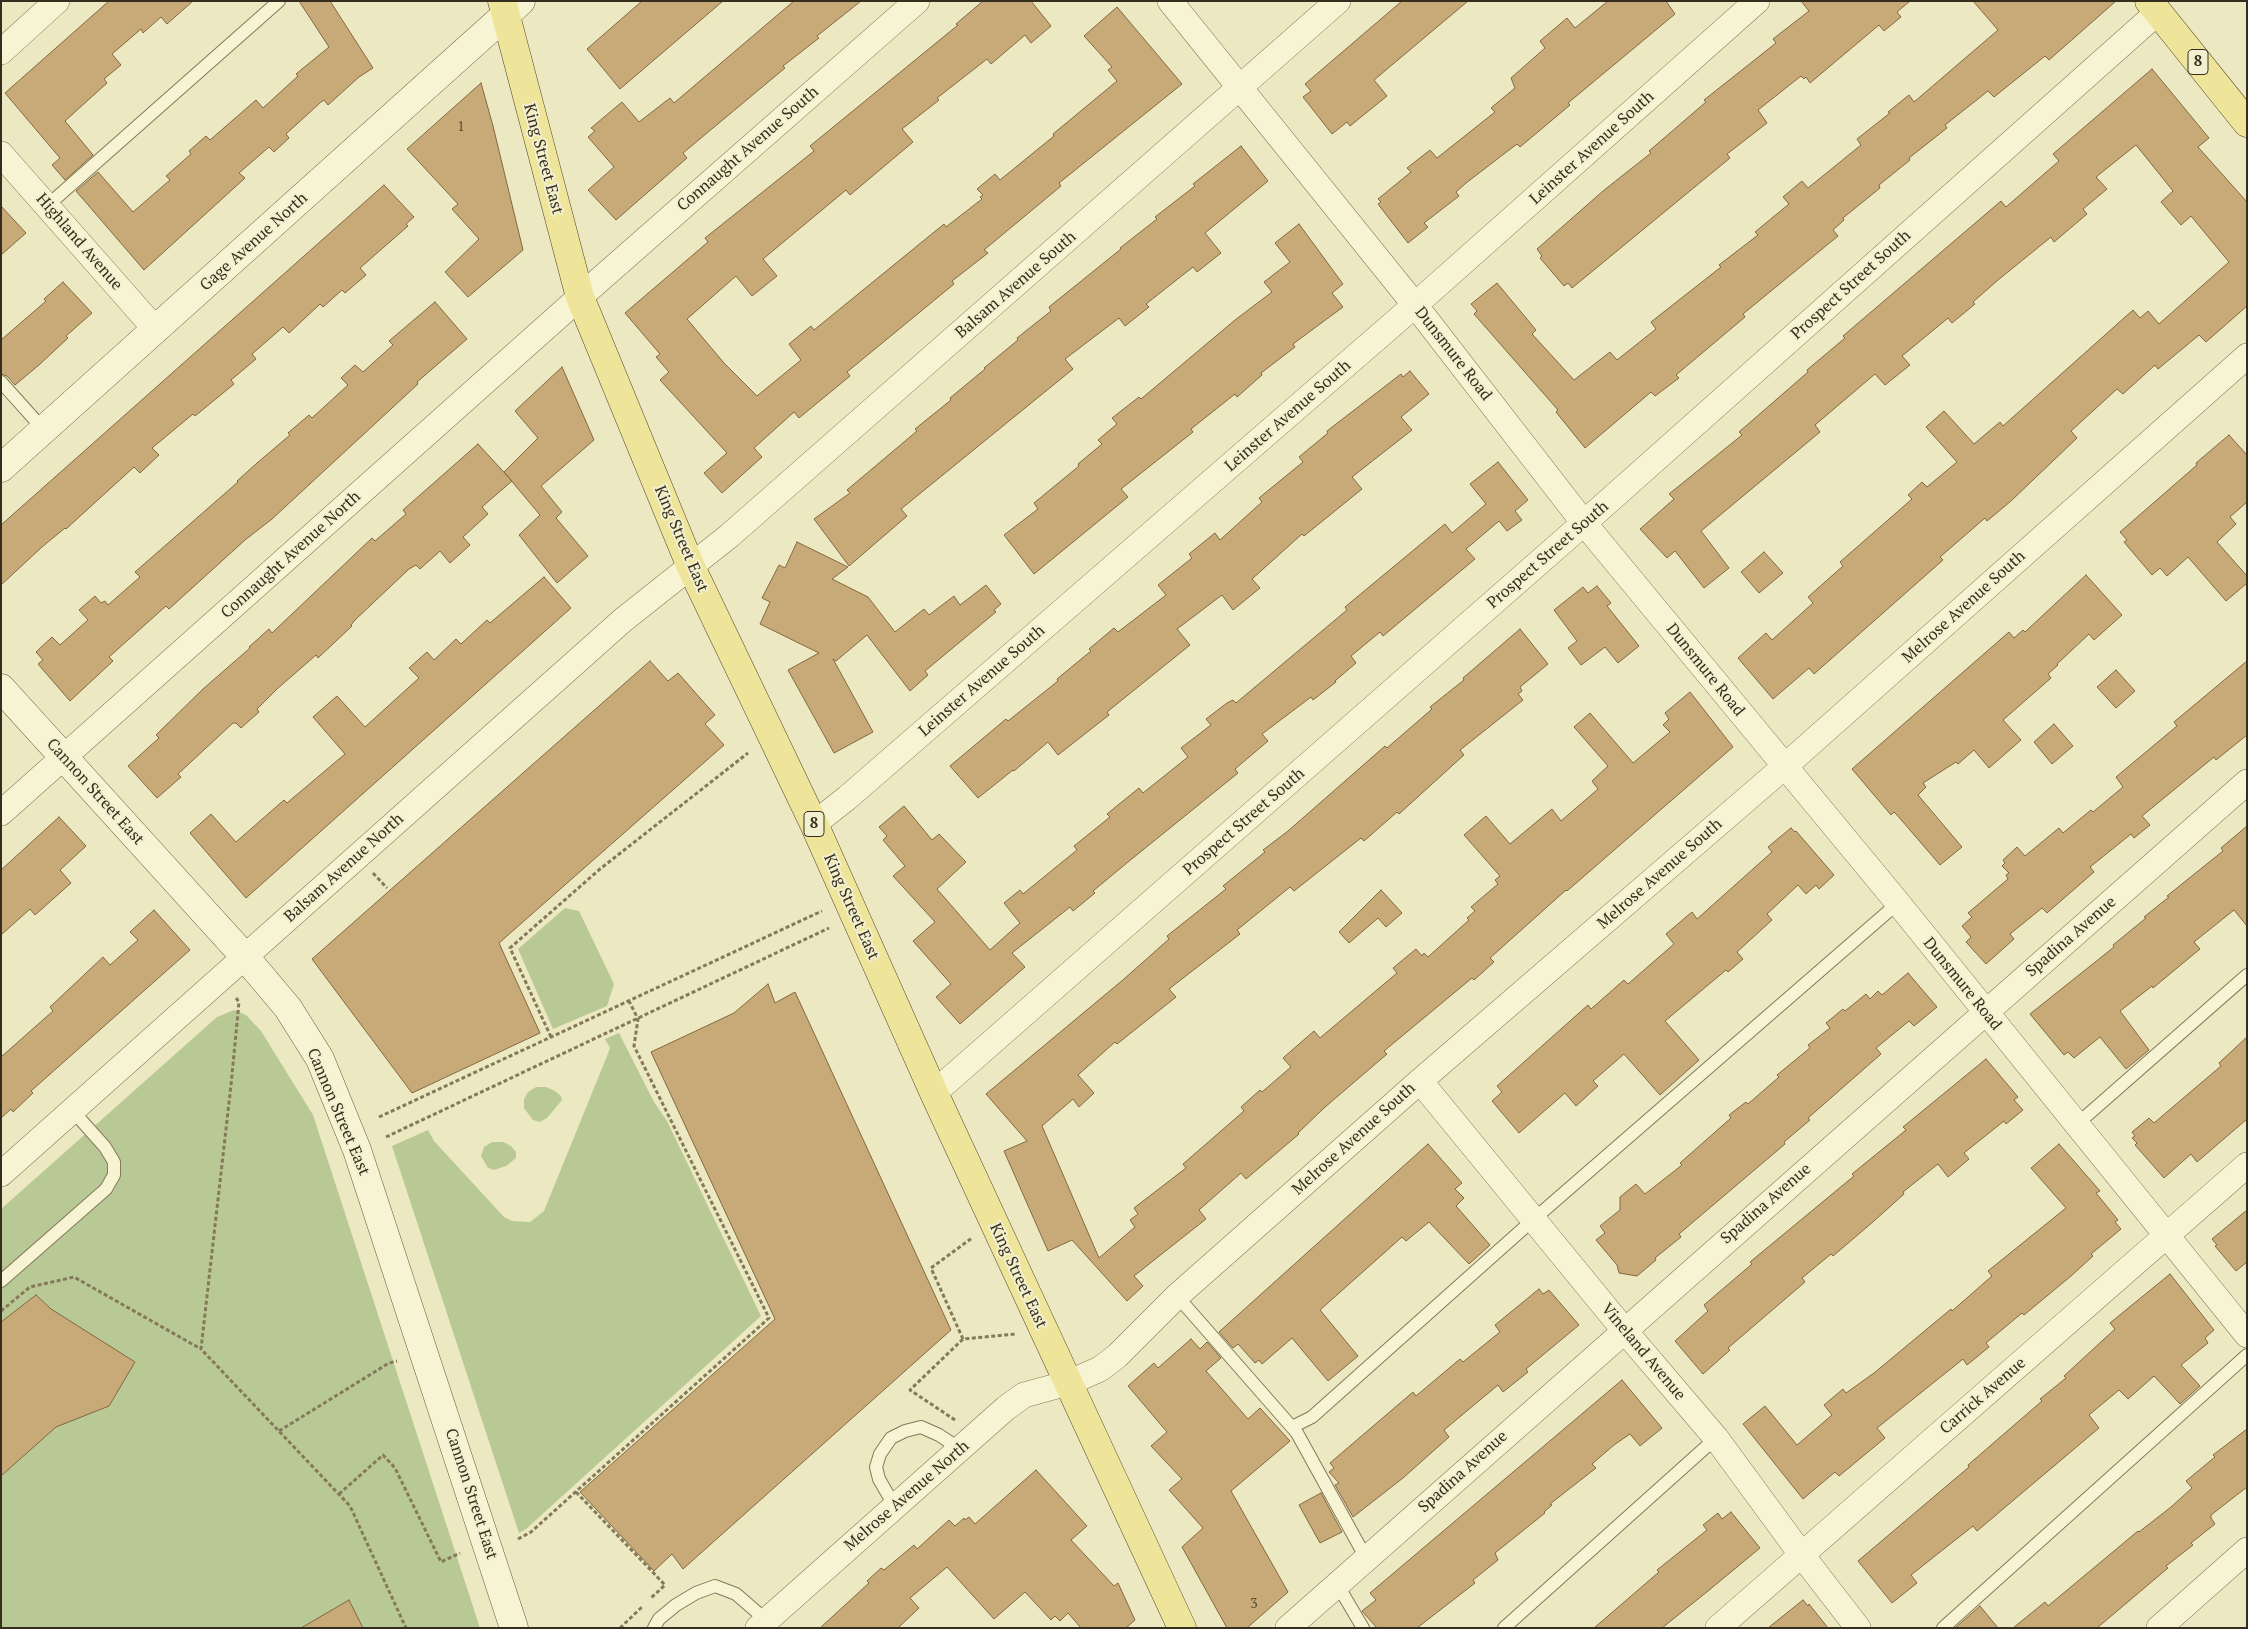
<!DOCTYPE html>
<style>
body{margin:0}
#map{position:relative;width:2248px;height:1629px;overflow:hidden;background:#ece8c1;font-family:"PT Serif",serif}
canvas{display:block}
.frame{position:absolute;inset:0;border:2px solid #352d1d;pointer-events:none}
</style>
<div id="map">
<canvas width="2248" height="1629"></canvas>
<div class="frame"></div>
</div>
<script>
const ctx = document.querySelector('canvas').getContext('2d');
ctx.lineJoin = 'round';
function fillPath(path, color) { ctx.fillStyle = color; ctx.fill(path, 'evenodd'); }
const toPath = rows => new Path2D(rows.map(r => 'M' + r).join(''));
function stroke(path, color, width, dash) { ctx.strokeStyle = color; ctx.lineWidth = width; ctx.lineCap = dash ? 'butt' : 'round'; ctx.setLineDash(dash || []); ctx.stroke(path); }
function label(font, color, halo, rows, align = 'center') {
  ctx.font = font + ' "PT Serif",serif'; ctx.lineWidth = 4; ctx.setLineDash([]); ctx.textBaseline = 'middle'; ctx.strokeStyle = halo; ctx.fillStyle = color; for (const [text, x, y, turn = 0] of rows) {
    ctx.save(); ctx.translate(x, y); ctx.rotate((+turn || 0) * Math.PI / 180); ctx.textAlign = isNaN(turn) ? turn : align; if (halo) ctx.strokeText(text, 0, 0); ctx.fillText(text, 0, 0); ctx.restore();
  }
}
fillPath(toPath([
 [565,908,579,911,614,984,607,1006,553,1029,518,949],
 [234,1010,246,1015,261,1031,313,1115,480,1628,1,1628,1,1209,217,1017],
 [619,1033,654,1102,667,1121,761,1316,526,1529,519,1533,392,1146,428,1130,434,1141,504,1217,512,1221,530,1222,544,1211,607,1056,610,1048,605,1039],
 [536,1087,546,1087,555,1091,561,1096,562,1100,547,1118,540,1122,533,1120,524,1108,524,1099,528,1092],
 [492,1142,503,1142,511,1146,516,1152,516,1158,506,1166,494,1170,488,1168,481,1156,484,1147]
]), '#b9c996');
const building = toPath([
 [109,1,193,1,167,24,161,17,143,33,141,29,112,54,121,65,104,79,107,83,65,121,93,155,65,180,52,165,60,158,5,93,109,1],
 [299,1,330,1,373,68,359,77,328,105,324,100,321,102,286,134,289,138,274,152,269,147,239,173,245,178,144,270,76,191,98,172,133,212,170,180,166,176,191,154,189,151,206,136,210,140,256,100,263,108,298,76,296,74,329,47,299,1],
 [642,1,723,1,620,89,587,49,642,1],
 [794,1,861,1,817,36,819,38,783,66,785,68,683,153,687,158,616,220,588,190,614,167,588,137,595,131,591,128,622,102,639,122,670,98,674,103,794,1],
 [983,1,1031,1,1051,26,1031,43,1025,35,991,64,987,59,937,98,939,100,902,129,913,142,850,195,846,190,763,259,777,276,752,296,736,276,687,319,724,363,757,396,801,360,789,344,811,326,814,330,944,224,946,227,982,199,980,197,983,195,977,189,995,174,1000,180,1054,136,1053,134,1117,81,1108,70,1112,67,1084,36,1117,7,1182,84,1059,183,1061,186,984,250,988,253,952,281,954,284,847,372,850,376,799,418,794,412,754,448,762,457,722,493,704,473,727,453,660,380,669,372,656,357,660,354,625,313,708,242,705,238,814,151,810,146,958,25,956,24,983,1],
 [1402,1,1468,1,1374,80,1387,96,1350,126,1347,122,1332,134,1303,97,1311,91,1305,84,1402,1],
 [1608,1,1666,1,1675,14,1568,103,1570,105,1520,147,1517,144,1466,183,1456,192,1459,196,1424,223,1428,227,1408,243,1378,204,1381,202,1378,199,1411,172,1407,168,1430,150,1437,158,1495,112,1491,108,1515,88,1511,78,1545,48,1540,41,1567,18,1575,28,1608,1],
 [1801,1,1910,1,1897,12,1901,17,1884,31,1879,25,1810,83,1806,77,1804,79,1801,76,1758,110,1767,123,1727,154,1730,158,1572,288,1568,283,1564,286,1540,258,1542,256,1537,249,1603,191,1651,153,1649,151,1706,102,1704,100,1776,43,1773,39,1809,11,1801,1],
 [1973,1,2116,1,2049,60,2045,56,1994,97,1988,91,1945,125,1947,128,1909,158,1910,160,1879,185,1880,188,1843,218,1844,220,1833,230,1838,236,1743,314,1745,317,1676,375,1679,378,1655,396,1651,392,1585,448,1556,412,1558,410,1474,314,1477,311,1471,304,1497,283,1536,330,1532,334,1574,380,1610,352,1617,360,1656,329,1651,322,1721,267,1719,265,1758,235,1755,232,1789,204,1783,197,1802,181,1808,188,1861,145,1857,139,1890,113,1888,112,1909,95,1914,102,1998,30,1973,1],
 [2152,69,2209,138,2198,147,2247,202,2247,306,2206,342,2199,335,2158,369,2155,365,2123,394,2117,389,2071,431,2077,438,2011,501,1987,521,1985,518,1940,557,1943,560,1814,674,1809,668,1773,699,1738,658,1766,633,1772,640,1813,603,1808,597,1843,566,1840,562,1912,499,1908,495,1922,482,1927,487,1957,462,1926,427,1944,411,1974,444,2000,422,2003,426,2133,310,2140,318,2148,311,2159,324,2229,262,2191,216,2181,225,2161,202,2173,191,2136,145,2096,177,2107,189,2083,209,2087,214,2054,242,2051,237,1998,280,1973,302,1975,304,1952,323,1948,318,1902,356,1910,365,1885,385,1875,374,1815,425,1820,432,1701,531,1729,568,1704,588,1675,551,1667,558,1640,529,1674,499,1669,494,1742,435,1739,432,1808,372,1807,370,1845,338,1843,336,2001,201,2006,207,2059,161,2053,154,2152,69],
 [481,83,493,126,523,250,468,297,445,272,479,239,452,209,458,204,407,149,481,83],
 [1241,146,1268,181,1205,233,1221,253,1197,272,1193,267,1146,304,1149,307,1125,326,1119,318,1065,359,1073,369,901,509,907,516,849,566,814,519,850,493,847,490,917,431,915,429,951,400,950,398,985,369,984,368,1018,340,1017,338,1051,311,1049,307,1121,249,1120,248,1157,219,1155,217,1195,186,1193,184,1241,146],
 [384,185,414,217,406,224,408,226,360,268,366,275,345,293,342,290,323,307,320,304,289,333,283,327,252,354,256,359,231,380,234,384,195,416,193,414,152,448,159,455,140,473,134,467,66,529,65,528,42,547,1,585,1,525,384,185],
 [1,206,26,233,1,255,1,206],
 [1299,224,1343,284,1332,293,1343,307,1293,344,1295,347,1261,373,1262,375,1237,397,1235,394,1191,429,1193,432,1121,489,1128,497,1034,574,1004,535,1038,509,1034,503,1079,466,1078,464,1102,444,1098,440,1117,424,1112,418,1139,397,1141,399,1235,320,1272,292,1264,282,1290,262,1275,243,1299,224],
 [63,282,92,313,66,336,68,338,39,365,15,385,7,376,1,374,1,340,46,301,44,299,63,282],
 [435,302,467,339,417,382,418,384,272,519,245,540,169,609,166,606,109,657,113,661,70,701,38,664,43,660,36,652,52,637,60,645,88,620,79,610,95,596,101,603,105,601,108,605,140,577,135,572,238,482,237,481,257,463,290,435,288,433,309,415,312,418,348,385,341,378,355,365,363,372,393,345,389,341,435,302],
 [562,367,594,440,541,486,562,512,556,518,588,556,557,583,519,535,540,515,504,472,538,438,515,411,562,367],
 [1410,371,1429,394,1401,417,1412,430,1352,477,1362,489,1304,536,1302,534,1252,579,1260,588,1233,610,1222,595,1177,629,1190,645,1107,712,1109,715,1058,755,1048,742,1014,771,1013,770,978,798,950,766,1006,719,1008,721,1058,681,1057,679,1091,651,1089,649,1114,628,1118,632,1166,595,1158,585,1192,558,1189,554,1215,533,1220,540,1262,502,1259,498,1303,462,1299,457,1328,433,1327,431,1401,374,1403,377,1410,371],
 [2229,435,2247,455,2247,502,2230,517,2236,524,2217,542,2247,576,2247,583,2226,601,2188,557,2167,576,2160,568,2152,575,2124,542,2127,540,2120,532,2197,465,2196,463,2229,435],
 [478,444,512,481,482,507,488,514,463,537,470,545,450,563,440,551,420,569,416,565,409,569,355,620,351,625,352,626,318,658,316,655,277,689,257,709,259,712,241,728,236,723,233,723,178,774,181,777,157,798,128,766,159,738,156,735,203,689,250,648,249,647,269,629,272,633,372,538,375,541,406,514,403,510,478,444],
 [1498,462,1528,500,1515,511,1522,520,1507,531,1499,521,1466,549,1475,559,1383,636,1380,632,1351,656,1356,663,1335,681,1336,682,1313,700,1311,697,1262,734,1268,741,1235,769,1238,773,1128,862,1093,891,1095,893,1073,911,1070,907,1012,953,1025,967,960,1024,936,997,951,984,913,941,935,922,893,876,905,866,883,840,887,836,879,827,904,806,932,840,939,834,966,862,937,889,990,950,1020,923,1004,903,1020,890,1023,894,1077,850,1074,846,1110,817,1107,814,1139,788,1143,793,1188,757,1181,748,1211,725,1206,719,1227,703,1233,700,1236,703,1347,610,1345,607,1445,524,1452,533,1486,504,1470,484,1498,462],
 [797,542,848,567,832,579,868,597,895,632,924,609,929,615,954,596,960,605,986,585,1001,604,994,610,996,612,925,671,928,675,910,691,867,635,836,661,833,659,873,732,834,753,788,670,819,653,760,624,770,602,762,598,779,565,785,568,797,542],
 [1764,552,1783,573,1759,593,1741,572,1764,552],
 [2086,575,2122,615,2094,640,2089,634,2057,664,2058,665,2048,674,2051,678,2003,720,2021,740,1989,768,1974,750,1958,764,1956,762,1923,783,1926,787,1918,795,1962,847,1940,865,1897,815,1894,812,1891,815,1852,769,2009,632,2014,638,2023,630,2025,632,2086,575],
 [544,577,571,608,246,898,190,833,211,814,236,842,284,800,287,803,345,754,313,717,337,696,365,727,419,678,409,668,427,652,434,660,456,639,461,644,487,620,490,623,544,577],
 [1597,586,1611,603,1607,606,1639,646,1618,663,1605,647,1581,665,1568,648,1577,641,1554,610,1583,587,1588,593,1597,586],
 [1520,629,1548,664,1520,687,1522,691,1518,694,1523,700,1460,750,1464,755,1399,814,1397,812,1364,841,1361,838,1294,891,1290,887,1237,930,1240,934,1169,989,1176,997,1117,1044,1115,1042,1078,1075,1094,1093,1079,1107,1073,1099,1042,1126,1099,1258,1135,1227,1130,1220,1138,1214,1134,1208,1186,1168,1183,1164,1244,1111,1241,1107,1260,1090,1262,1092,1291,1067,1283,1058,1314,1031,1320,1038,1397,973,1393,968,1416,949,1422,956,1424,953,1428,957,1469,920,1467,918,1475,911,1471,907,1498,884,1495,880,1500,876,1464,835,1486,816,1510,844,1552,809,1561,821,1598,789,1592,781,1608,766,1574,727,1590,713,1633,763,1670,732,1663,725,1669,719,1665,713,1690,692,1733,747,1567,891,1566,890,1490,958,1494,962,1474,980,1472,978,1384,1051,1387,1054,1324,1108,1298,1133,1299,1134,1246,1179,1241,1173,1199,1210,1206,1219,1134,1276,1143,1286,1127,1301,1072,1240,1048,1251,1004,1151,1027,1141,986,1094,1124,979,1169,939,1167,936,1226,889,1223,886,1265,852,1263,850,1288,831,1385,746,1387,748,1432,709,1430,707,1464,680,1463,678,1520,629],
 [650,661,668,681,678,673,715,715,705,724,724,745,499,943,540,1033,412,1093,312,959,650,661],
 [2247,661,2247,735,2216,760,2214,757,2142,816,2150,825,2134,838,2131,834,2090,867,2094,872,2047,913,2042,908,2010,934,2014,939,1986,964,1966,942,1971,937,1962,926,1972,917,1968,913,2008,879,2006,875,2009,873,2002,866,2005,863,2003,860,2017,847,2025,856,2059,828,2063,833,2091,810,2093,812,2123,787,2116,777,2177,726,2174,722,2247,661],
 [2116,670,2135,691,2116,708,2097,687,2116,670],
 [2054,724,2073,746,2052,764,2034,742,2054,724],
 [59,817,86,846,60,870,71,883,35,915,30,909,1,935,1,870,59,817],
 [2247,826,2247,926,2234,910,2194,942,2200,949,2153,988,2152,986,2120,1011,2149,1050,2126,1069,2100,1037,2074,1058,2068,1052,2064,1055,2030,1014,2114,947,2113,945,2146,918,2144,917,2169,897,2167,896,2223,851,2221,848,2247,826],
 [1791,828,1795,832,1796,831,1834,875,1819,889,1816,885,1806,894,1798,885,1767,914,1772,920,1737,952,1743,959,1728,972,1726,970,1665,1021,1699,1060,1660,1095,1624,1054,1593,1081,1598,1086,1576,1106,1565,1093,1519,1133,1492,1101,1502,1092,1497,1086,1588,1005,1591,1009,1624,980,1628,984,1674,944,1666,934,1692,912,1697,919,1772,852,1768,847,1791,828],
 [1381,890,1402,913,1386,927,1378,918,1349,943,1339,932,1381,890],
 [154,910,190,950,31,1091,33,1093,13,1112,11,1109,1,1118,1,1057,53,1011,50,1007,103,957,110,965,138,940,130,932,154,910],
 [1908,973,1937,1007,1914,1026,1909,1021,1876,1048,1881,1054,1808,1118,1810,1120,1784,1142,1785,1144,1679,1234,1681,1237,1655,1258,1656,1260,1637,1276,1619,1273,1617,1265,1596,1240,1605,1233,1600,1226,1620,1210,1620,1197,1636,1184,1645,1194,1682,1165,1680,1163,1731,1118,1729,1115,1746,1102,1748,1104,1779,1077,1777,1075,1810,1048,1808,1045,1830,1028,1826,1023,1843,1009,1845,1011,1866,994,1870,999,1878,991,1882,995,1908,973],
 [768,984,775,1003,795,992,951,1330,683,1569,672,1554,654,1571,580,1492,775,1319,651,1052,734,1013,768,984],
 [2247,1037,2247,1119,2197,1162,2191,1154,2164,1178,2135,1145,2137,1143,2132,1138,2135,1136,2132,1132,2149,1118,2154,1123,2221,1066,2219,1063,2247,1037],
 [1986,1059,2018,1097,2014,1100,2023,1110,2006,1124,2004,1121,1964,1153,1969,1159,1948,1177,1938,1164,1903,1192,1904,1194,1874,1221,1833,1256,1831,1254,1802,1278,1805,1282,1728,1348,1730,1350,1703,1374,1675,1341,1708,1311,1704,1305,1752,1264,1750,1262,1854,1176,1852,1174,1906,1130,1903,1127,1986,1059],
 [1428,1144,1462,1183,1455,1189,1464,1198,1456,1206,1490,1245,1469,1264,1429,1222,1406,1241,1402,1237,1320,1310,1358,1356,1328,1381,1292,1338,1262,1364,1259,1360,1255,1363,1238,1344,1233,1348,1219,1332,1428,1144],
 [2059,1144,2100,1191,2096,1193,2118,1220,2115,1222,2121,1229,2091,1254,2093,1256,2071,1276,2024,1315,2022,1313,1986,1343,1989,1347,1967,1365,1963,1359,1877,1428,1885,1438,1839,1476,1835,1472,1803,1499,1743,1424,1765,1406,1797,1445,1832,1415,1824,1405,1843,1389,1846,1393,1874,1373,1951,1309,1952,1311,1992,1276,1988,1271,2066,1208,2031,1168,2059,1144],
 [2247,1210,2247,1262,2236,1271,2215,1246,2217,1245,2212,1239,2247,1210],
 [2170,1274,2214,1330,2205,1338,2208,1343,2181,1365,2200,1386,2180,1404,2154,1376,2128,1399,2119,1390,2089,1415,2099,1428,1977,1531,1973,1526,1911,1575,1917,1583,1892,1603,1858,1561,1969,1467,1968,1465,2042,1401,2040,1399,2066,1378,2064,1376,2115,1329,2110,1323,2170,1274],
 [1539,1289,1543,1294,1549,1290,1579,1325,1526,1369,1528,1372,1503,1392,1498,1385,1444,1430,1449,1437,1403,1478,1353,1517,1335,1485,1339,1483,1329,1472,1334,1468,1330,1463,1413,1392,1416,1396,1460,1359,1463,1362,1500,1332,1495,1325,1539,1289],
 [36,1295,51,1309,135,1362,109,1406,56,1427,1,1476,1,1322,36,1295],
 [1191,1339,1200,1349,1207,1342,1221,1358,1206,1371,1248,1419,1260,1408,1290,1441,1231,1491,1288,1592,1247,1628,1227,1628,1182,1547,1203,1528,1169,1490,1182,1479,1151,1446,1167,1432,1128,1386,1154,1363,1158,1368,1191,1339],
 [1622,1380,1662,1428,1640,1446,1630,1434,1614,1445,1592,1464,1596,1468,1550,1504,1552,1505,1544,1512,1545,1513,1495,1553,1498,1560,1473,1580,1475,1583,1417,1628,1377,1628,1362,1611,1376,1600,1370,1593,1622,1380],
 [2247,1429,2247,1487,2211,1515,2211,1518,2215,1524,2191,1543,2193,1545,2166,1566,2168,1568,2097,1628,2013,1628,2045,1602,2048,1606,2138,1531,2139,1532,2171,1507,2192,1488,2186,1481,2215,1457,2213,1455,2247,1429],
 [1036,1470,1087,1526,1071,1540,1114,1586,1118,1583,1135,1620,1126,1628,1081,1628,1068,1613,1060,1621,1055,1616,1051,1620,1025,1592,994,1619,947,1567,910,1598,919,1608,898,1628,820,1628,869,1583,867,1581,881,1568,884,1570,914,1545,917,1549,949,1520,955,1526,964,1518,965,1520,969,1517,975,1524,1036,1470],
 [1321,1493,1342,1532,1320,1543,1299,1505,1321,1493],
 [1731,1512,1760,1548,1708,1591,1662,1628,1594,1628,1659,1572,1657,1570,1707,1530,1703,1525,1718,1513,1722,1519,1731,1512],
 [349,1600,363,1628,301,1628,349,1600],
 [1803,1600,1808,1606,1809,1604,1828,1628,1768,1628,1803,1600],
 [1980,1606,1998,1628,1955,1628,1980,1606]
]);
fillPath(building, '#c8aa78');
stroke(building, '#826840', 1);
const service = toPath([
 [47,206,279,1],
 [1,382,44,430],
 [2076,1125,2247,975],
 [1,1281,106,1189,114,1175,114,1162,105,1147,72,1110],
 [1177,1296,1297,1433,1366,1558],
 [1292,1427,1312,1417,1534,1219,1898,903],
 [895,1507,879,1479,876,1467,880,1454,891,1438,905,1431,921,1427,939,1435,960,1449],
 [1337,1584,1363,1628],
 [654,1628,659,1619,676,1605,696,1593,715,1586,736,1594,766,1620],
 [1504,1628,1716,1438],
 [1943,1628,2247,1355]
]);
const minor = toPath([
 [1170,1,1415,305,1584,523,1898,903,2247,1335],
 [1,52,57,1],
 [1,154,156,330],
 [1,813,580,297,917,1],
 [814,824,847,798,1415,305,1757,1],
 [1420,1081,1624,1330,1716,1438,1801,1554,1858,1628],
 [934,1093,1584,523,2158,12],
 [1,1174,623,620,729,536,1338,1],
 [758,1628,1006,1408,1024,1395,1068,1383,1100,1369,1117,1356,1177,1296,1420,1081,1784,767,2247,356],
 [1288,1628,2247,782],
 [1718,1628,2247,1165],
 [2159,1628,2247,1550]
]);
const secondary = toPath([
 [1,468,521,1],
 [1,688,245,957,288,1008,320,1059,357,1150,514,1628]
]);
const primary = toPath([
 [502,1,580,297,691,567,814,824,934,1093,1182,1628],
 [2149,1,2247,123]
]);
stroke(service, '#84795a', 14);
stroke(minor, '#84795a', 26);
stroke(secondary, '#665a3d', 29);
stroke(primary, '#52462e', 29);
stroke(toPath([
 [373,873,387,888],
 [236,998,239,1002,231,1085,201,1349,350,1506,406,1628],
 [551,1037,510,948,600,869,748,753],
 [379,1117,822,911],
 [386,1137,829,928],
 [1,1311,30,1287,74,1277,201,1349],
 [963,1339,931,1268,972,1238],
 [955,1420,910,1390,963,1339,1016,1334],
 [279,1431,389,1363,397,1361],
 [576,1492,665,1585,651,1598],
 [339,1494,383,1455,395,1468,441,1562,460,1553],
 [518,1539,531,1532,769,1318,634,1046,638,1019,629,1001],
 [620,1628,643,1606]
]), '#84795a', 3, [4, 2.5]);
stroke(service, '#f7f4d4', 12);
stroke(minor, '#f7f4d4', 25);
stroke(secondary, '#f7f4d4', 28);
stroke(primary, '#eee59a', 28);
label('14px', '#5a4c34', null, [
 ["1",461,127],
 ["3",1254,1604]
]);
for (const [x, y, w] of [
 [2198,62,20],
 [814,824,20]
]) { const box = new Path2D(); box.roundRect(x - w / 2, y - 12.5, w, 25, 4); ctx.fillStyle = '#f3f0d0'; ctx.fill(box); stroke(box, '#352d1d', 1); }
label('bold 15px', '#352d1d', null, [
 ["8",2198,62],
 ["8",814,824]
]);
label('16px', '#352d1d', '#f3f0d0', [
 ["Leinster Avenue South",1592,148,-42],
 ["Connaught Avenue South",748,149,-41],
 ["King Street East",543,159,75],
 ["Highland Avenue",79,242,49],
 ["Gage Avenue North",254,242,-42],
 ["Balsam Avenue South",1016,285,-41],
 ["Prospect Street South",1851,285,-42],
 ["Dunsmure Road",1453,354,52],
 ["Leinster Avenue South",1288,416,-41],
 ["King Street East",681,539,67],
 ["Connaught Avenue North",291,555,-42],
 ["Prospect Street South",1548,555,-41],
 ["Melrose Avenue South",1964,607,-42],
 ["Dunsmure Road",1705,670,51],
 ["Leinster Avenue South",982,681,-41],
 ["Cannon Street East",95,792,48],
 ["Prospect Street South",1244,822,-41],
 ["Balsam Avenue North",344,868,-42],
 ["Melrose Avenue South",1660,874,-41],
 ["King Street East",851,907,66],
 ["Spadina Avenue",2071,937,-41],
 ["Dunsmure Road",1962,984,51],
 ["Cannon Street East",338,1112,67],
 ["Melrose Avenue South",1354,1139,-42],
 ["Spadina Avenue",1766,1204,-41],
 ["King Street East",1018,1276,65],
 ["Vineland Avenue",1643,1352,50],
 ["Carrick Avenue",1983,1396,-41],
 ["Spadina Avenue",1463,1472,-42],
 ["Cannon Street East",471,1494,72],
 ["Melrose Avenue North",907,1496,-41]
]);
</script>
